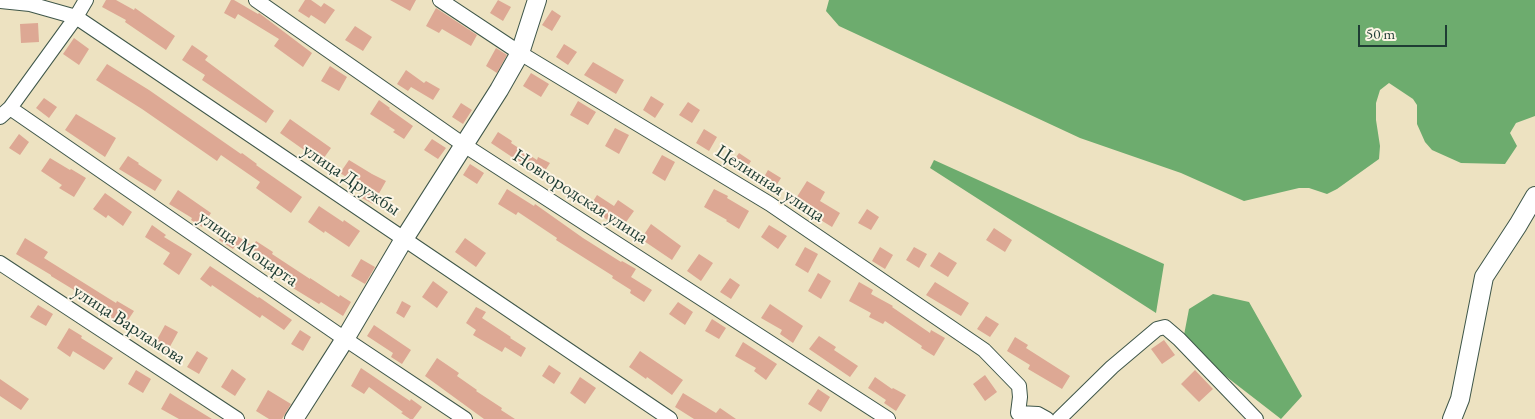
<!DOCTYPE html>
<meta charset="utf-8">
<style>
body{margin:0}
#map{position:relative;width:1535px;height:419px;overflow:hidden;background:#ede2c1;font-family:"EB Garamond",serif}
canvas{display:block}
.scale{position:absolute;left:1358px;top:25px;width:89px;height:22px;box-sizing:border-box;border:2px solid #1f3d34;border-top:0;padding-left:6px;font-size:15px;line-height:18px;white-space:nowrap;color:#1f3d34;-webkit-text-stroke:4px #fcf5e5;paint-order:stroke}
</style>
<div id="map">
<canvas width="1535" height="419"></canvas>
<div class="scale">50 m</div>
</div>
<script>
const ctx = document.querySelector('canvas').getContext('2d');
ctx.lineJoin = 'round';
function fillPath(path, color) { ctx.fillStyle = color; ctx.fill(path, 'evenodd'); }
const toPath = rows => new Path2D(rows.map(r => 'M' + r).join(''));
function stroke(path, color, width, dash) { ctx.strokeStyle = color; ctx.lineWidth = width; ctx.lineCap = dash ? 'butt' : 'round'; ctx.setLineDash(dash || []); ctx.stroke(path); }
function label(font, color, halo, rows, align = 'center') {
  ctx.font = font + ' "EB Garamond",serif'; ctx.lineWidth = 4; ctx.setLineDash([]); ctx.textBaseline = 'middle'; ctx.strokeStyle = halo; ctx.fillStyle = color; for (const [text, x, y, turn = 0] of rows) {
    ctx.save(); ctx.translate(x, y); ctx.rotate((+turn || 0) * Math.PI / 180); ctx.textAlign = isNaN(turn) ? turn : align; if (halo) ctx.strokeText(text, 0, 0); ctx.fillText(text, 0, 0); ctx.restore();
  }
}
fillPath(toPath([
 [829,0,1535,0,1535,116,1516,123,1510,133,1517,146,1505,164,1461,163,1432,150,1425,142,1417,124,1417,105,1413,99,1389,83,1380,90,1376,103,1376,120,1380,146,1379,159,1337,189,1327,194,1309,188,1299,188,1244,201,1181,173,1080,138,839,26,826,11],
 [934,160,1164,264,1156,313,930,168],
 [1213,294,1249,302,1302,396,1281,419,1219,371,1184,335,1189,309]
]), '#6dac6e');
fillPath(toPath([
 [106,0,116,0,134,10,135,8,175,36,166,50,125,22,126,20,102,7],
 [231,0,234,0,258,14,259,13,312,53,303,67,274,46,279,39,238,14,235,19,224,13],
 [305,0,311,0,321,7,324,3,335,10,325,24,311,15,309,18,298,11],
 [390,0,416,0,410,11],
 [498,0,511,7,503,21,490,13],
 [436,8,477,35,471,46,442,29,439,33,426,26],
 [552,10,561,16,552,31,542,25],
 [38,23,39,42,21,43,20,24],
 [355,26,372,37,363,51,345,40],
 [74,38,89,49,79,65,63,54],
 [564,44,577,52,568,65,556,57],
 [192,45,208,56,205,60,274,111,266,123,202,80,205,75,182,60],
 [496,48,507,55,497,73,486,66],
 [593,62,624,80,616,94,584,75],
 [107,64,149,90,241,154,242,153,257,164,256,165,302,197,291,213,256,188,260,182,221,155,217,161,142,109,96,80],
 [330,66,347,77,339,91,321,81],
 [406,70,424,83,426,81,440,89,433,100,411,87,408,91,397,84],
 [531,73,549,84,541,97,523,86],
 [651,96,664,104,655,118,643,110],
 [44,98,57,107,49,118,36,108],
 [379,100,390,108,389,109,413,126,404,139,393,132,395,130,370,114],
 [578,101,596,112,588,125,570,115],
 [688,102,700,110,692,123,679,115],
 [461,103,472,110,463,124,452,117],
 [76,114,116,138,105,157,65,130],
 [290,119,331,148,321,162,280,133],
 [615,128,629,135,619,154,605,146],
 [704,129,717,137,709,151,696,143],
 [498,132,512,141,511,143,537,160,538,157,550,163,541,177,511,159,512,157,491,143],
 [19,134,29,142,20,155,9,148],
 [432,139,446,148,438,159,424,150],
 [739,153,751,161,743,174,730,166],
 [662,155,675,162,665,181,652,173],
 [128,156,139,163,138,164,162,180,155,191,119,169],
 [50,158,70,170,71,169,86,178,74,197,59,188,62,185,41,171],
 [349,160,372,174,386,181,373,204,360,197,364,188,340,173],
 [470,164,484,173,477,184,463,175],
 [768,170,781,178,772,192,760,184],
 [807,181,825,192,820,201,840,213,832,227,819,219,821,216,795,200],
 [507,189,534,206,535,204,583,238,621,262,622,261,636,269,631,277,652,290,644,302,630,293,631,290,612,278,613,276,556,240,557,238,518,212,516,215,498,204],
 [714,189,728,196,727,198,749,211,739,229,726,221,727,220,704,207],
 [178,190,211,213,202,227,191,220,192,218,169,204],
 [105,193,132,212,123,226,108,215,106,218,93,209],
 [597,195,614,206,618,200,634,211,621,229,600,215,599,216,588,209],
 [319,206,343,222,344,220,360,231,349,247,325,231,324,233,308,222],
 [867,209,879,217,871,230,858,223],
 [651,224,681,246,672,260,641,239],
 [152,225,166,235,164,237,192,254,179,275,163,264,170,253,145,237],
 [769,225,787,236,778,249,761,237],
 [994,228,1012,240,1005,252,986,240],
 [226,229,253,246,256,241,273,252,272,254,310,279,310,278,339,297,340,295,351,302,343,316,321,302,319,304,288,285,278,277,279,276,235,246,233,249,219,240],
 [25,238,48,252,44,258,116,303,117,301,134,311,124,326,108,316,109,314,78,295,79,293,51,276,51,275,16,254],
 [465,238,486,253,476,267,455,252],
 [805,247,818,254,808,273,795,265],
 [880,247,893,255,885,269,872,261],
 [914,247,927,254,919,268,906,260],
 [939,252,957,263,948,277,930,266],
 [699,254,713,263,701,281,687,271],
 [361,259,375,267,365,284,351,276],
 [210,266,258,298,259,297,292,320,284,330,262,315,260,318,212,285,211,287,200,279],
 [818,273,831,281,821,299,808,291],
 [730,278,740,285,731,299,720,292],
 [433,281,448,292,437,308,422,297],
 [859,282,873,290,871,294,893,306,892,307,930,333,931,330,945,338,934,356,921,348,922,346,885,321,883,324,869,317,871,313,849,301],
 [935,282,969,303,961,316,926,295],
 [402,301,411,306,404,318,396,313],
 [678,302,693,312,685,325,669,314],
 [770,304,803,326,793,343,780,334,782,330,761,318],
 [38,305,53,314,46,326,30,317],
 [476,307,486,312,482,318,511,337,510,338,526,348,521,357,505,347,502,352,473,335,476,330,466,323],
 [986,316,999,324,990,337,977,329],
 [712,319,726,328,719,339,705,331],
 [165,325,178,332,167,352,154,345],
 [374,325,411,350,402,364,391,357,393,353,367,336],
 [69,328,82,336,81,338,113,358,104,370,73,351,70,357,57,348],
 [300,330,311,337,303,351,291,344],
 [819,336,836,347,834,350,858,366,850,377,809,349],
 [1015,337,1028,345,1026,348,1070,376,1062,389,1028,369,1030,365,1007,351],
 [1164,340,1175,355,1162,364,1151,349],
 [743,342,777,364,766,380,754,371,756,368,735,356],
 [197,351,208,358,199,374,187,367],
 [640,351,683,380,672,395,647,377,646,379,629,367],
 [437,358,459,373,457,376,477,390,476,391,502,408,501,410,515,419,484,419,425,376],
 [549,365,561,373,554,384,542,376],
 [361,368,410,401,411,399,422,407,413,419,410,419,401,413,403,412,369,387,364,394,351,386],
 [232,369,246,379,235,396,221,387],
 [136,370,151,379,143,393,128,384],
 [1195,370,1213,389,1199,402,1181,384],
 [985,375,997,392,985,401,973,384],
 [580,377,596,388,585,404,570,393],
 [875,377,892,389,893,388,906,395,896,411,884,403,886,400,868,388],
 [0,379,29,399,21,410,0,396],
 [818,389,830,397,821,412,808,404],
 [268,390,291,404,282,419,269,419,256,411],
 [170,393,181,400,212,419,179,419,161,409],
 [683,393,716,413,720,408,736,419,694,419,675,407]
]), '#dda894');
const minor = toPath([
 [256,0,464,145,888,419],
 [440,0,520,53,770,204,984,350,1019,386,1020,397,1018,413],
 [0,1,30,4,76,17,670,419],
 [10,108,345,339,465,419],
 [0,117,10,108,76,17,86,0],
 [0,263,237,419],
 [1018,413,1038,414,1047,419],
 [1059,419,1112,367,1157,329,1165,327,1179,339,1256,419]
]);
const tertiary = toPath([
 [294,419,345,339,404,239,499,90,520,53,537,0],
 [1452,419,1460,399,1484,277,1518,225,1535,196]
]);
stroke(minor, '#3e5649', 16);
stroke(tertiary, '#3e5649', 20);
stroke(minor, '#fff', 14);
stroke(tertiary, '#fff', 18);
label('19px', '#1f3d34', '#fcf5e5', [
 ["улица Дружбы",351,180,34],
 ["Целинная улица",770,184,33],
 ["Новгородская улица",580,197,33],
 ["улица Моцарта",248,249,35],
 ["улица Варламова",129,325,33]
]);
</script>
